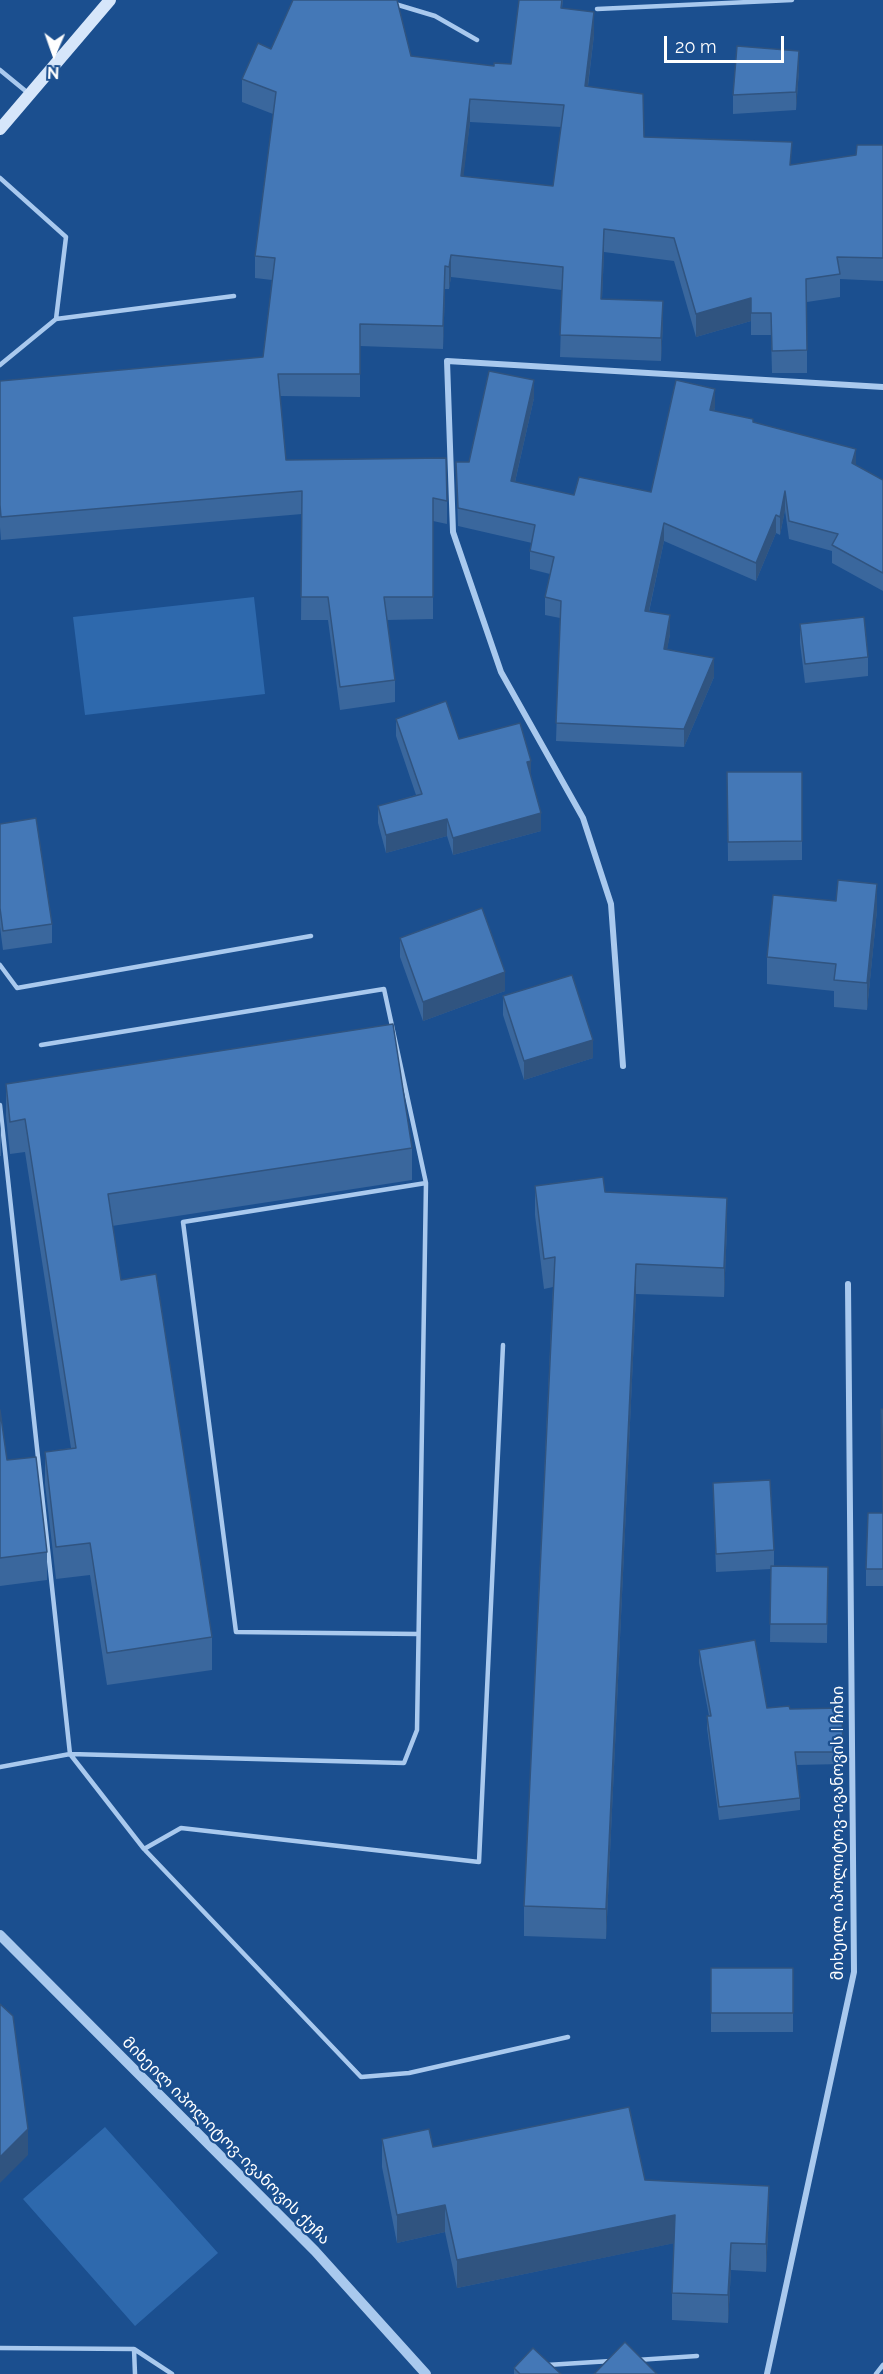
<!DOCTYPE html>
<meta charset="utf-8">
<style>
body{margin:0}
#map{position:relative;width:883px;height:2374px;overflow:hidden;background:#1b4f8f;font-family:Raleway,sans-serif}
canvas{display:block}
.north{position:absolute;left:24px;top:24px;width:60px;height:60px;-webkit-text-stroke:4px #1b4f8f;paint-order:stroke;rotate:182deg;font-size:16px;font-weight:700;line-height:24px;text-align:center;color:#fff}
.north::after{content:'';display:block;margin:auto;width:21px;height:27px;background:#fff;clip-path:polygon(50% 0,100% 100%,50% 72%,0 100%)}
.scale{position:absolute;left:664px;top:36px;width:120px;height:27px;box-sizing:border-box;border:3px solid #fff;border-top:0;padding-left:8px;font-size:18px;line-height:21px;white-space:nowrap;color:#fff;-webkit-text-stroke:4px #1b4f8f;paint-order:stroke}
</style>
<div id="map">
<canvas width="883" height="2374"></canvas>
<div class="north">N</div>
<div class="scale">20 m</div>
</div>
<script>
const ctx = document.querySelector('canvas').getContext('2d');
ctx.lineJoin = 'round';
function fillPath(path, color) { ctx.fillStyle = color; ctx.fill(path, 'evenodd'); }
const toPath = rows => new Path2D(rows.map(r => 'M' + r).join(''));
function stroke(path, color, width, dash) { ctx.strokeStyle = color; ctx.lineWidth = width; ctx.lineCap = dash ? 'butt' : 'round'; ctx.setLineDash(dash || []); ctx.stroke(path); }
function label(font, color, halo, rows, align = 'center') {
  ctx.font = font + ' Raleway,"Noto Sans Georgian",sans-serif'; ctx.lineWidth = 4.5; ctx.setLineDash([]); ctx.textBaseline = 'middle'; ctx.strokeStyle = halo; ctx.fillStyle = color; for (const [text, x, y, turn = 0] of rows) {
    ctx.save(); ctx.translate(x, y); ctx.rotate((+turn || 0) * Math.PI / 180); ctx.textAlign = isNaN(turn) ? turn : align; if (halo) ctx.strokeText(text, 0, 0); ctx.fillText(text, 0, 0); ctx.restore();
  }
}
fillPath(toPath([
 [254,597,265,694,85,715,73,617],
 [105,2127,218,2253,135,2326,23,2199]
]), '#2e69ad');
stroke(toPath([
 [395,4,435,16,477,40],
 [597,9,792,0],
 [0,70,28,93],
 [0,178,66,237,56,319,0,365],
 [56,319,234,296],
 [0,965,17,988,311,936],
 [0,1105,70,1754,144,1849,361,2077,409,2073,568,2037],
 [418,1634,236,1632,183,1222,426,1183],
 [0,1767,70,1754,404,1763,417,1730,426,1183,384,989,41,1045],
 [144,1849,181,1828,479,1862,503,1345],
 [0,2348,134,2349,172,2374],
 [134,2349,135,2374],
 [637,2360,697,2356],
 [547,2365,611,2361],
 [876,2374,883,2365]
]), '#a9c9ee', 4.5);
stroke(toPath([
 [623,1066,611,904,583,818,501,672,453,532,447,361,883,387],
 [767,2374,854,1972,848,1284]
]), '#a9c9ee', 6);
stroke(toPath([
 [0,1935,315,2251,426,2374]
]), '#a9c9ee', 10);
stroke(toPath([
 [0,129,110,0]
]), '#d6e6fa', 12);
fillPath(toPath([
 [519,0,563,0,562,8,594,35,588,86,644,137,792,165,856,155,883,145,883,281,840,279,840,297,807,302,807,373,772,373,771,335,751,335,751,321,696,337,674,261,604,252,602,299,663,323,661,361,560,357,562,290,451,277,449,289,445,289,443,349,360,346,360,397,280,396,286,460,447,501,447,524,433,521,433,619,387,620,395,680,395,702,340,710,328,620,301,620,302,514,1,540,0,527,0,381,263,357,272,280,255,278,255,256,273,114,242,102,242,79,271,49,411,56,494,66,511,64],
 [470,122,561,127,553,186,463,176],
 [799,70,796,110,733,114,733,95],
 [534,398,515,482,574,495,651,492,715,407,714,411,753,422,856,466,883,480,883,591,832,563,832,551,789,539,785,510,780,535,776,533,756,581,664,541,649,612,670,634,667,649,714,677,684,747,556,741,560,618,545,615,545,597,550,574,530,569,530,551,532,543,458,526,456,462,469,462],
 [800,624,868,657,868,676,805,683,800,643],
 [396,719,459,739,531,776,541,831,453,855,447,836,386,853,378,823,378,806,416,795,396,736],
 [727,772,802,772,802,860,728,861],
 [0,824,52,924,52,943,3,950,0,927],
 [877,910,867,1010,834,1007,834,991,767,984,767,957],
 [400,938,505,991,423,1021,400,957],
 [503,996,593,1058,524,1080,503,1015],
 [6,1084,412,1148,412,1180,112,1226,121,1280,212,1637,212,1670,107,1685,90,1575,56,1579,45,1484,45,1452,71,1448,25,1152,10,1154,6,1116],
 [0,1121,1,1129,1,1156,0,1156],
 [535,1186,605,1192,727,1228,724,1297,636,1294,606,1939,524,1936,524,1906,553,1287,544,1289,535,1215],
 [883,1409,883,1586,866,1586,866,1569,883,1513],
 [0,1410,7,1460,47,1552,47,1580,0,1586],
 [713,1483,774,1550,774,1566,828,1567,827,1643,770,1642,771,1569,716,1572],
 [699,1650,767,1708,790,1709,842,1708,843,1764,796,1765,800,1798,800,1810,719,1820,707,1728,707,1716,709,1716,699,1663],
 [711,1968,793,1968,793,2032,711,2032],
 [382,2139,645,2180,769,2214,766,2272,731,2270,728,2323,672,2320,672,2293,674,2243,457,2288,445,2232,397,2243,382,2167],
 [514,2368,561,2374,514,2374]
]), '#3a679d');
fillPath(toPath([
 [594,12,594,35,585,108,585,86],
 [799,51,799,70,796,110,796,92],
 [470,99,470,122,461,198,461,176],
 [604,229,604,252,601,321,601,299],
 [451,255,451,277,449,289,449,267],
 [445,266,445,289,443,349,443,326],
 [751,298,751,321,696,337,696,314],
 [663,301,663,323,661,361,661,338],
 [534,380,534,398,511,499,511,481],
 [715,389,715,407,710,429,710,410],
 [856,449,856,467,852,463],
 [785,491,785,510,780,535,780,517],
 [776,515,776,533,756,581,756,563],
 [664,523,664,541,645,629,645,611],
 [670,615,670,634,664,667,664,649],
 [714,658,714,677,684,747,684,729],
 [531,761,531,778,527,762],
 [541,813,541,831,453,855,453,838],
 [447,819,447,836,386,853,386,835],
 [877,884,877,910,867,1010,867,983],
 [505,972,505,991,423,1021,423,1002],
 [593,1040,593,1058,524,1080,524,1061],
 [727,1198,727,1228,724,1297,724,1268],
 [636,1264,636,1294,606,1939,606,1909],
 [28,2129,28,2155,0,2183,0,2157],
 [769,2186,769,2214,766,2272,766,2244],
 [445,2205,445,2232,397,2243,397,2215],
 [675,2215,675,2243,457,2288,457,2260],
 [731,2243,731,2270,728,2323,728,2295]
]), '#305480');
const building = toPath([
 [293,0,397,0,411,56,494,66,494,63,511,64,519,0,562,0,561,8,594,12,585,86,643,94,644,137,792,142,790,165,856,155,857,145,883,145,883,258,837,257,840,274,806,279,807,350,772,351,771,313,751,313,751,298,696,314,674,238,604,229,601,299,663,301,661,338,560,335,563,267,451,255,449,267,445,266,443,326,360,324,360,374,278,374,286,460,446,458,447,501,433,498,433,597,384,597,395,680,340,687,328,597,301,597,302,491,1,517,0,505,0,381,263,357,275,258,255,256,276,92,242,79,258,43,271,49,293,0],
 [470,99,564,105,553,186,461,176,470,99],
 [737,46,799,51,796,92,733,95,737,46],
 [489,371,534,380,511,481,574,495,579,477,651,492,676,380,715,389,710,410,753,419,753,422,856,449,852,463,883,480,883,573,832,545,838,534,789,521,785,491,780,517,776,515,756,563,664,523,645,611,670,615,664,649,714,658,684,729,556,723,561,601,545,597,554,557,530,551,535,525,458,508,456,462,469,462,489,371],
 [864,617,868,657,805,664,800,624,864,617],
 [446,701,459,739,520,723,531,761,527,762,541,813,453,838,447,819,386,835,378,806,422,794,396,719,446,701],
 [727,772,802,772,802,841,728,842,727,772],
 [36,818,52,924,3,931,0,908,0,824,36,818],
 [838,880,877,884,867,983,834,980,836,964,767,957,773,895,836,901,838,880],
 [482,908,505,972,423,1002,400,938,482,908],
 [572,975,593,1040,524,1061,503,996,572,975],
 [393,1024,412,1148,108,1194,121,1280,156,1274,212,1637,107,1653,90,1543,56,1547,45,1452,76,1448,25,1119,10,1122,6,1084,393,1024],
 [603,1177,605,1192,727,1198,724,1268,636,1264,606,1909,524,1906,555,1257,544,1259,535,1186,603,1177],
 [881,1409,883,1409,883,1569,866,1569,868,1513,883,1513,881,1409],
 [0,1410,7,1460,36,1457,47,1552,0,1558,0,1410],
 [770,1480,774,1550,716,1554,713,1483,770,1480],
 [771,1566,828,1567,827,1624,770,1624,771,1566],
 [755,1640,767,1708,789,1706,790,1709,842,1708,843,1752,795,1752,800,1798,719,1807,707,1716,711,1716,699,1650,755,1640],
 [711,1968,793,1968,793,2013,711,2013,711,1968],
 [0,2004,13,2016,28,2129,0,2157,0,2004],
 [629,2107,645,2180,769,2186,766,2244,731,2243,728,2295,672,2293,675,2215,457,2260,445,2205,397,2215,382,2139,429,2129,433,2147,629,2107],
 [625,2342,657,2374,594,2374,625,2342],
 [533,2348,561,2374,520,2374,514,2368,533,2348]
]);
fillPath(building, '#4478b7');
stroke(building, '#305480', 1.5);
label('16px', '#fff', '#1b4f8f', [
 ["მიხეილ იპოლიტოვ-ივანოვის I ჩიხი",838,1833,-90],
 ["მიხეილ იპოლიტოვ-ივანოვის ქუჩა",226,2141,45]
]);
</script>
